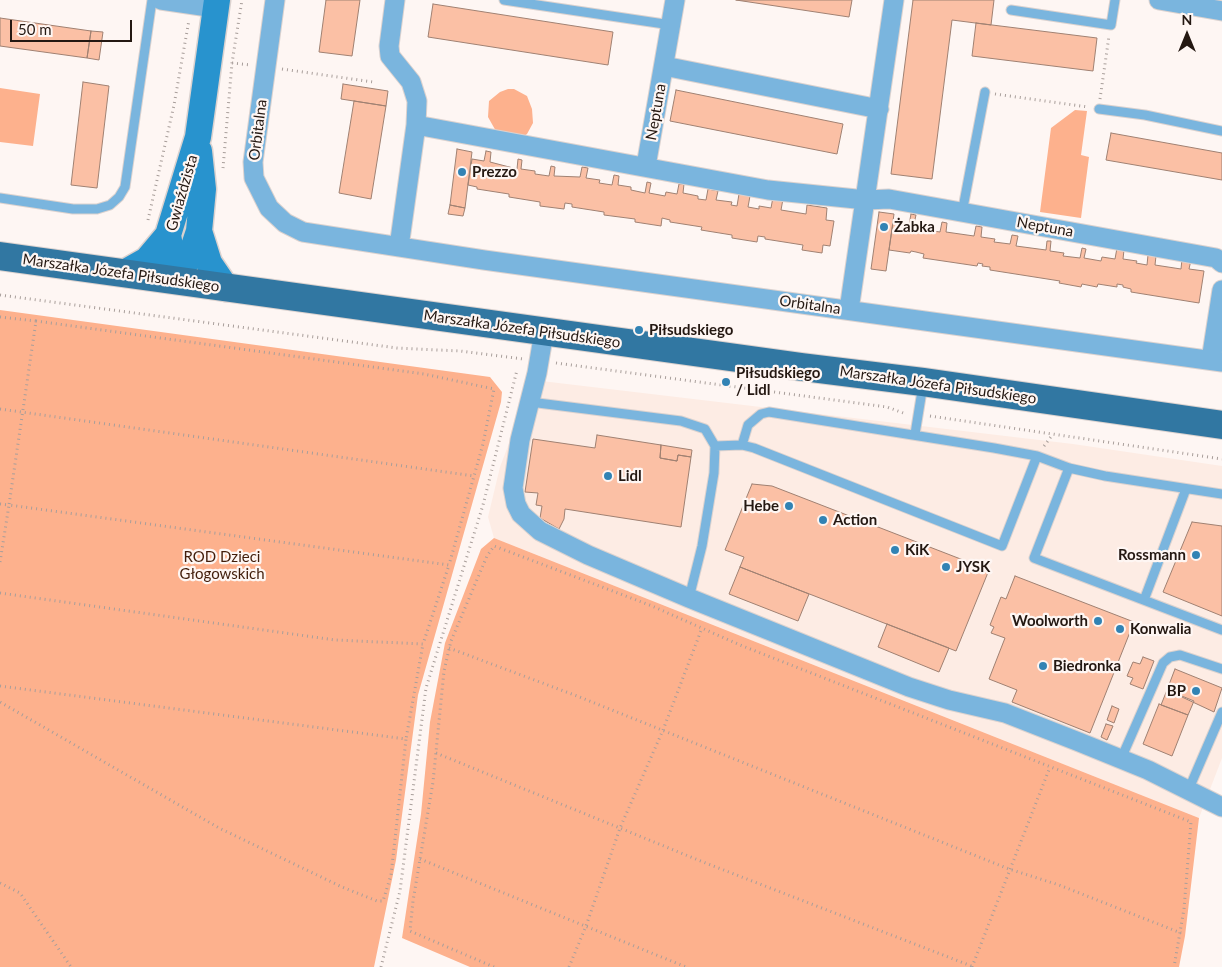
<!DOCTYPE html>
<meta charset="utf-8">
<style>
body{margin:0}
#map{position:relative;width:1222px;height:967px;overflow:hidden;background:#fef6f3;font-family:Lato,sans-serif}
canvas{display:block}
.north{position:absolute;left:1162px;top:10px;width:50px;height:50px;-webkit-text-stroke:4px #fef6f3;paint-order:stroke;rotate:0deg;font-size:14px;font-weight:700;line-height:20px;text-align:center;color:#241812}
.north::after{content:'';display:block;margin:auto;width:18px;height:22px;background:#241812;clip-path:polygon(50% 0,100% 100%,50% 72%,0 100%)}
.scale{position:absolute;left:10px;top:20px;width:122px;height:22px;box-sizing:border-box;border:2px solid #241812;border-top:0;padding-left:6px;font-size:15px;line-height:18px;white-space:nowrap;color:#241812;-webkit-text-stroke:4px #fef6f3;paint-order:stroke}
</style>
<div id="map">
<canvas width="1222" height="967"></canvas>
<div class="north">N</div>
<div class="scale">50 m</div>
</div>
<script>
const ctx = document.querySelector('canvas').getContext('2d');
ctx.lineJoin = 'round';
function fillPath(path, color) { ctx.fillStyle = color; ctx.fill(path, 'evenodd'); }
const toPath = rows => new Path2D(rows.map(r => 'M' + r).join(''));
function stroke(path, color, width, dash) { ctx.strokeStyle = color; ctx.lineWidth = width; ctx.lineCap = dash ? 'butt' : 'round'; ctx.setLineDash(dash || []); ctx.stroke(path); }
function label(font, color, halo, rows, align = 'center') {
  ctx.font = font + ' Lato,sans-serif'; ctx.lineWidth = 4.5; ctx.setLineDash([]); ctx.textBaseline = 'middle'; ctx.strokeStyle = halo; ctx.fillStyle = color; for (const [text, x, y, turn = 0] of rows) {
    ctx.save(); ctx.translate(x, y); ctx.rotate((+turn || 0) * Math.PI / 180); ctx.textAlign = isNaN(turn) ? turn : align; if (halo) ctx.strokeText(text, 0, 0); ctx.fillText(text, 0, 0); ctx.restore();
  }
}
fillPath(toPath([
 [533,380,1073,444,1222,466,1222,758,1199,818,494,538,488,517,500,467]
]), '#fdece4');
fillPath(toPath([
 [0,88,40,94,33,146,0,142],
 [508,89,514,89,527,96,532,109,533,123,527,134,518,140,497,133,488,117,489,101,500,92],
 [1075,110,1087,111,1081,155,1089,157,1081,218,1040,212,1051,128],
 [0,310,490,377,502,392,501,402,418,695,396,860,374,967,0,967],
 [494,538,1199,818,1185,936,1179,967,470,967,402,938,421,814,430,722,445,643,481,549]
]), '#fdb18d');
const building = toPath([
 [326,0,360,0,352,56,319,52,326,0],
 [736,0,852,0,849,17,736,0],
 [913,0,994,0,991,25,952,20,932,179,891,174,913,0],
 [433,4,613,32,608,65,428,37,433,4],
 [0,18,91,31,87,58,0,46,0,18],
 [976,23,1097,38,1093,71,972,56,976,23],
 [91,31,103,32,99,60,87,58,91,31],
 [83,82,109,86,97,188,71,185,83,82],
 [343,84,388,91,386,106,341,99,343,84],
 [676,90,843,124,837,154,670,121,676,90],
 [354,101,386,106,371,199,339,193,354,101],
 [1111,133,1222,153,1222,180,1106,160,1111,133],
 [457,149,472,152,465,208,450,205,457,149],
 [486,151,491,152,490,162,517,169,518,159,522,160,521,169,535,171,535,174,549,176,551,166,555,167,554,176,580,177,582,167,588,168,586,178,600,180,599,183,612,185,614,175,619,176,618,185,631,187,631,190,645,193,647,182,651,183,649,193,665,196,666,192,677,194,679,184,684,184,683,193,698,196,698,199,706,200,708,189,718,191,716,200,732,202,731,205,737,206,739,194,750,196,748,207,759,209,759,206,771,208,773,197,783,199,781,210,806,214,807,205,827,208,826,220,834,221,830,246,823,245,822,253,802,250,803,245,765,239,765,237,758,236,757,242,732,238,732,235,701,230,702,227,670,222,670,220,662,218,661,226,635,222,635,219,604,215,604,212,572,207,572,204,565,203,564,209,540,206,540,202,509,197,509,194,477,189,477,187,468,185,472,159,484,161,486,151],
 [450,205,465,208,463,216,448,214,450,205],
 [879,212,894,214,886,271,871,269,879,212],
 [911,214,916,215,914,224,928,227,927,230,940,232,942,222,947,223,946,232,974,236,976,226,982,227,981,237,995,239,994,242,1010,244,1012,235,1018,236,1016,246,1046,250,1047,241,1051,241,1050,251,1064,253,1063,256,1080,258,1082,248,1086,249,1084,258,1101,261,1102,257,1115,259,1117,248,1124,250,1123,259,1137,261,1136,263,1147,265,1148,255,1156,256,1155,265,1181,269,1182,259,1191,260,1189,269,1204,271,1199,303,1131,292,1131,289,1123,287,1123,285,1117,284,1117,287,1098,284,1097,287,1082,284,1081,287,1059,283,1060,281,990,270,990,267,982,266,983,264,978,263,977,266,923,258,924,254,916,252,911,251,910,253,889,250,893,223,909,225,911,214],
 [597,435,661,445,660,458,677,461,678,455,691,457,681,527,565,509,564,519,559,529,540,518,542,506,536,505,538,493,525,492,533,439,595,448,597,435],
 [661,445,692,450,691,457,678,455,677,461,660,458,661,445],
 [752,484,772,486,989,570,956,651,740,567,744,557,725,550,752,484],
 [1192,522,1222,526,1222,616,1163,592,1192,522],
 [740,567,809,594,798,621,729,594,740,567],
 [1015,576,1134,622,1090,733,1012,702,1017,690,989,679,1005,638,991,633,994,627,990,625,1001,597,1006,599,1015,576],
 [887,624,949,648,939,672,878,647,887,624],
 [1143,657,1154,661,1143,689,1130,684,1133,678,1127,676,1133,662,1140,664,1143,657],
 [1175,669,1222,688,1214,712,1167,690,1175,669],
 [1167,690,1194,701,1188,715,1161,705,1167,690],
 [1159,704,1188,715,1172,756,1143,744,1159,704],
 [1112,706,1119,709,1114,723,1107,720,1112,706],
 [1106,724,1113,726,1107,740,1101,737,1106,724]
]);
fillPath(building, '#fbc0a5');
stroke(building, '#a08172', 1);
const lane = toPath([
 [504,0,671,25],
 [1011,10,1111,25,1115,0],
 [1099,109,1145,115,1222,131],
 [0,198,73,209,97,209,110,205,119,197,125,187,152,0],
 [962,213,985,92],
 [530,402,681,421,705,429,715,446,714,473,702,546,689,598],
 [915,434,923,385],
 [742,445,748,425,761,414,769,412,994,448,1037,456,1069,468,1105,476,1222,494],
 [715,446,742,445,754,448,1002,546,1037,456],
 [1069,468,1034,558,1222,630],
 [1144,600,1186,489],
 [1121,759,1163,663,1170,657,1180,655,1222,669],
 [1188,791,1222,712]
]);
const street = toPath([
 [161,0,215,8],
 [275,0,253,162,254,178,269,208,285,223,303,232,484,260,1222,362],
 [395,0,389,46,390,56,411,82,417,101,416,125,399,247],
 [1159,0,1222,11],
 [664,66,879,109],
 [416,125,768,190,866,200,889,199,1216,258,1222,263],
 [646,166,675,0],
 [849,310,894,0],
 [544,332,537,373,520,440,513,488,516,504,521,514,540,531,588,555,689,598,909,687,949,700,1005,713,1079,742,1148,770,1222,807],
 [1211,360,1222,290]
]);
const secondary = toPath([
 [199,231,209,263,226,288],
 [124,273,147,260,168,235],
 [176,280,168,235,198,137,217,0],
 [176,280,193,249,199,231,203,189,199,151]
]);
const primary = toPath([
 [0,256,802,367,923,382,1222,425]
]);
stroke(lane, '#dbd2cf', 11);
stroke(street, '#dbd2cf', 21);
stroke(secondary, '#dbd2cf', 29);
stroke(primary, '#dbd2cf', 30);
stroke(toPath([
 [232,63,251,65],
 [282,69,373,82],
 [995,94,1088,107],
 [1100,99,1109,36],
 [223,168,232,63,242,0],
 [148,220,174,105,189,20],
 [0,295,397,348,460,351,523,359],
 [0,317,36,321],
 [556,363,887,407,906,414],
 [0,409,474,476],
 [930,416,1222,459],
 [1044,446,1053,434],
 [0,504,9,505,36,321,424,374,494,389,483,444,449,565],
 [0,562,9,505,449,565,423,644],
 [0,593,335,640,423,644,406,739],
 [449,648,577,696,1009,869,1059,885,1181,933],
 [0,686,406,739,391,875,383,901,377,901,342,887,219,828,0,702],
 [436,753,703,862,974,967],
 [420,859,686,967],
 [0,883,20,893,71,967],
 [381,967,400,891,426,688,483,505,517,370],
 [494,967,410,931,413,901,433,782,444,671,451,641,487,556,494,546,652,606,740,645,1191,822,1184,909,1174,967],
 [569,967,586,926,620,828,663,730,702,628],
 [972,967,1050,767]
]), '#a89e9a', 3, [1, 4]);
stroke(lane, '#7ab5de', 9);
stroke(street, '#7ab5de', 19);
stroke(secondary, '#2893ce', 26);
stroke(primary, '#3177a2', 28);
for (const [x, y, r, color] of [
 [462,172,5,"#3283b4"],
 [884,227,5,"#3283b4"],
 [639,330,5,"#3283b4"],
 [726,382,5,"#3283b4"],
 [608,476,5,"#3283b4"],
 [789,506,5,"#3283b4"],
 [823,520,5,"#3283b4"],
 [895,550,5,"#3283b4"],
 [1196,555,5,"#3283b4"],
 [946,567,5,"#3283b4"],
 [1098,621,5,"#3283b4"],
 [1120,629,5,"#3283b4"],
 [1043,666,5,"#3283b4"],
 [1196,691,5,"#3283b4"]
]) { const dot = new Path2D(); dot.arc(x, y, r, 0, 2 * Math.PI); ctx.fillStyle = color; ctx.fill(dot); stroke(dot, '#fef6f3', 2); }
label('15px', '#241812', '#fef6f3', [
 ["Neptuna",656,112,-80],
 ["Orbitalna",258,130,-83],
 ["Gwiaździsta",182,193,-74],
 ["Neptuna",1045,227,10],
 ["Marszałka Józefa Piłsudskiego",121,273,8],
 ["Orbitalna",810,305,8],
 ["Marszałka Józefa Piłsudskiego",522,329,8],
 ["Marszałka Józefa Piłsudskiego",938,385,8]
]);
label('bold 15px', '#241812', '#fef6f3', [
 ["Prezzo",472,172],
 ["Żabka",894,227],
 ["Piłsudskiego",649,330],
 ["Piłsudskiego",736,373],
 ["/ Lidl",736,390],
 ["Lidl",618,476],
 ["Hebe",779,506,"right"],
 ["Action",833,520],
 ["KiK",905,550],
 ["Rossmann",1186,555,"right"],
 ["JYSK",956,567],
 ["Woolworth",1088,621,"right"],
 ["Konwalia",1130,629],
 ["Biedronka",1053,666],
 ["BP",1186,691,"right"]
], 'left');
label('15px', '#421d0a', '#fef6f3', [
 ["ROD Dzieci",222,557],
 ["Głogowskich",222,574]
]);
</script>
